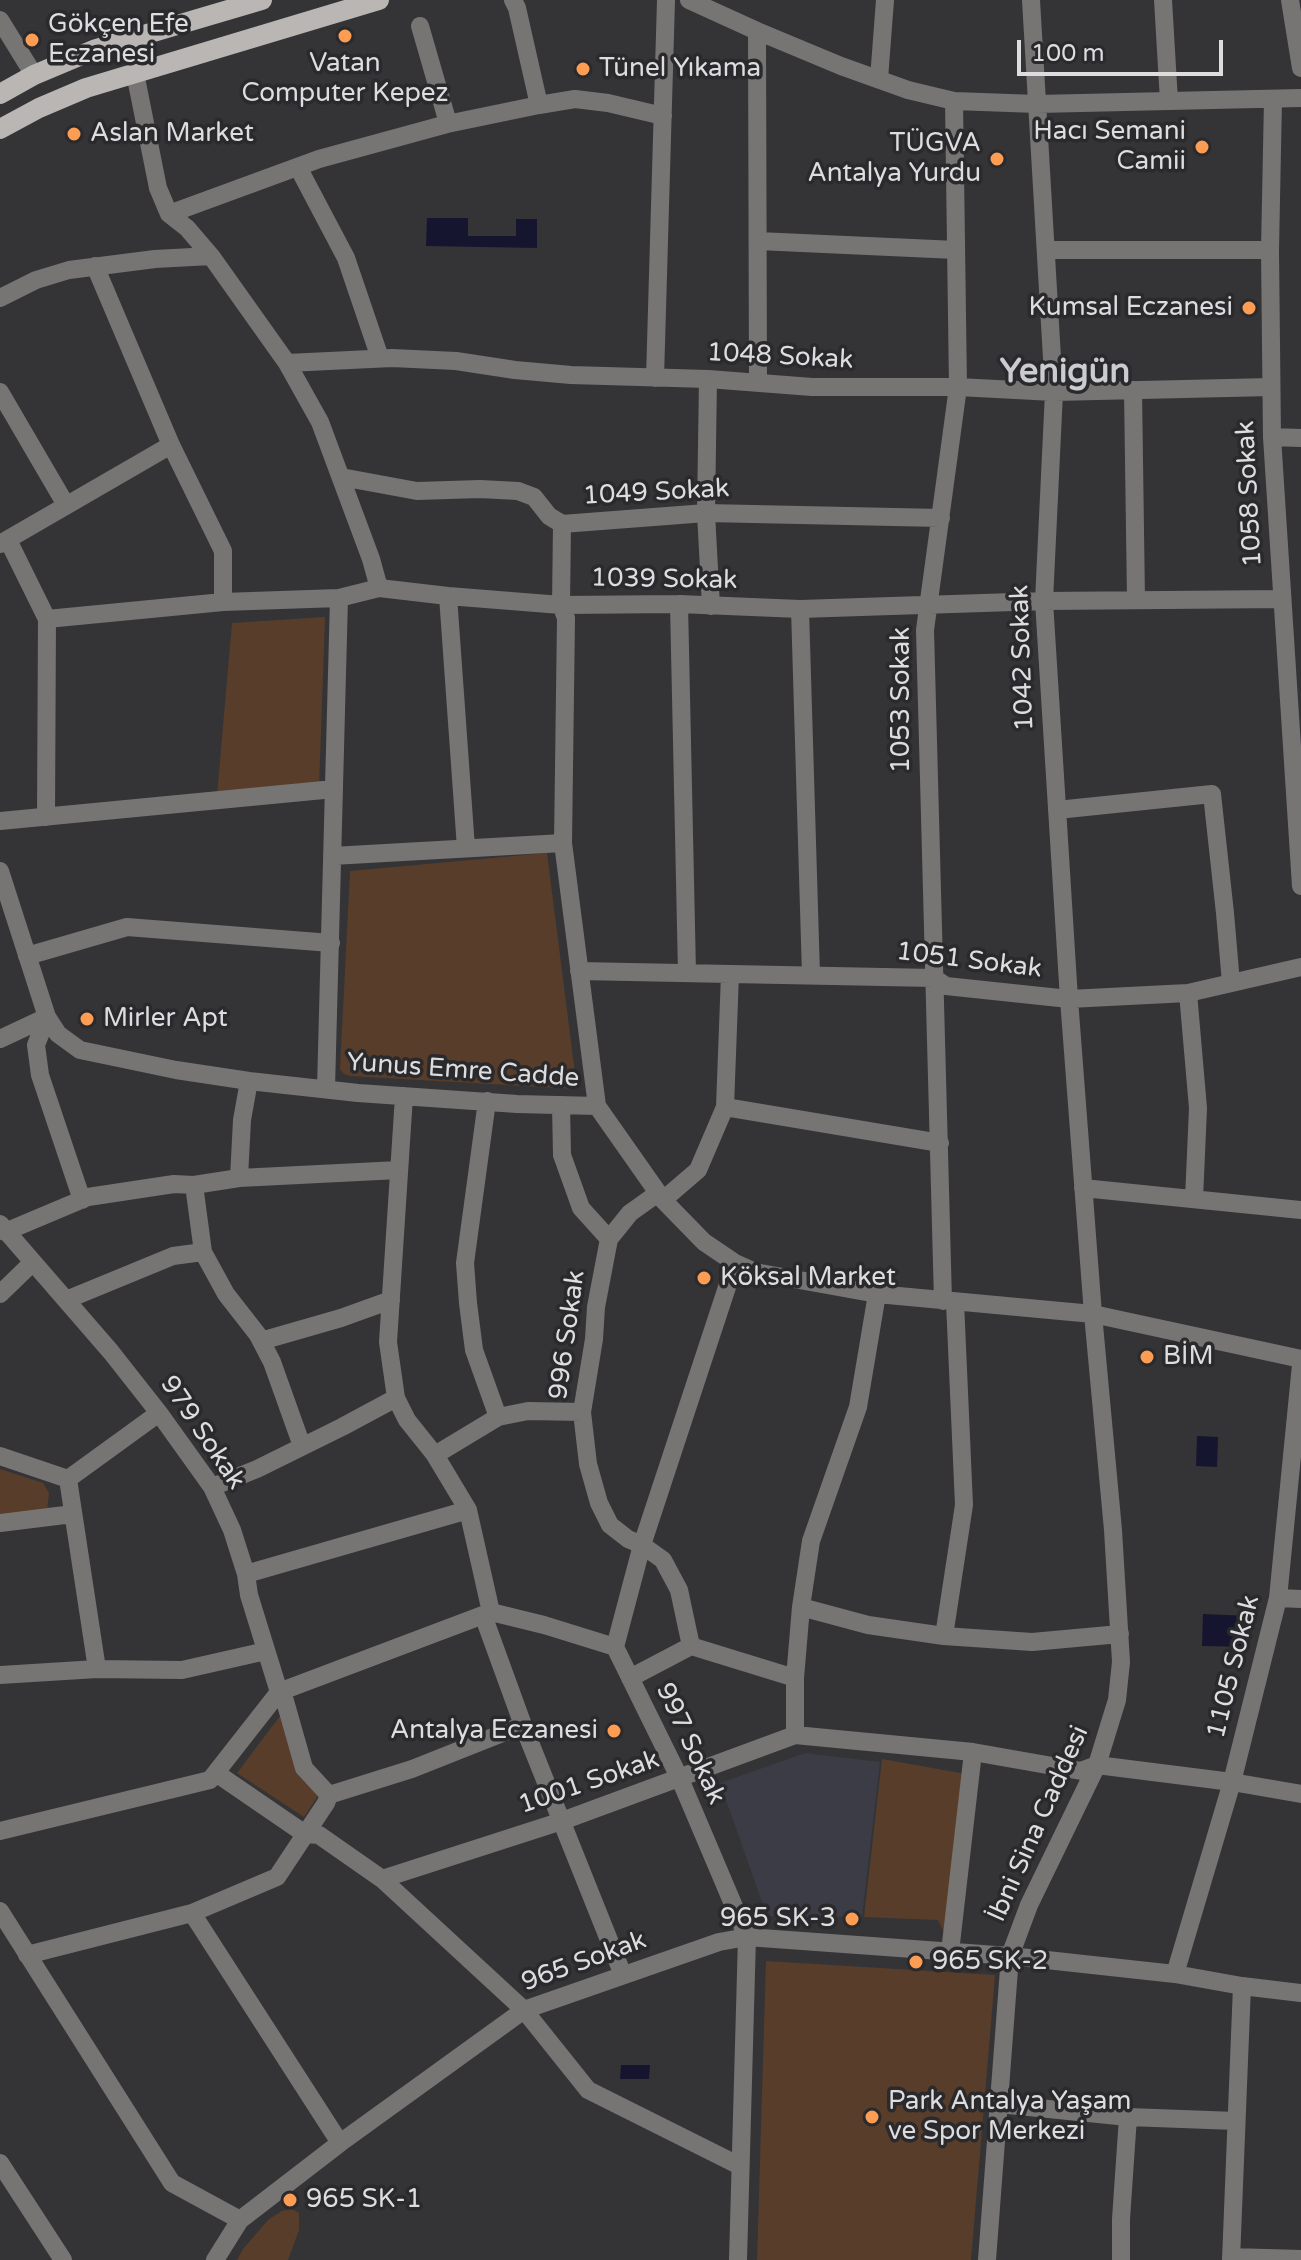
<!DOCTYPE html>
<meta charset="utf-8">
<style>
body{margin:0}
#map{position:relative;width:1301px;height:2260px;overflow:hidden;background:#343437;font-family:"Varela Round",sans-serif}
canvas{display:block}
.scale{position:absolute;left:1017px;top:40px;width:206px;height:36px;box-sizing:border-box;border:4px solid #dddde0;border-top:0;padding-left:10px;font-size:24px;line-height:28px;white-space:nowrap;color:#dddde0;-webkit-text-stroke:6px #2a2a2d;paint-order:stroke}
</style>
<div id="map">
<canvas width="1301" height="2260"></canvas>
<div class="scale">100 m</div>
</div>
<script>
const ctx = document.querySelector('canvas').getContext('2d');
ctx.lineJoin = 'round';
function fillPath(path, color) { ctx.fillStyle = color; ctx.fill(path, 'evenodd'); }
const toPath = rows => new Path2D(rows.map(r => 'M' + r).join(''));
function stroke(path, color, width, dash) { ctx.strokeStyle = color; ctx.lineWidth = width; ctx.lineCap = dash ? 'butt' : 'round'; ctx.setLineDash(dash || []); ctx.stroke(path); }
function label(font, color, halo, rows, align = 'center') {
  ctx.font = font + ' "Varela Round",sans-serif'; ctx.lineWidth = 7; ctx.setLineDash([]); ctx.textBaseline = 'middle'; ctx.strokeStyle = halo; ctx.fillStyle = color; for (const [text, x, y, turn = 0] of rows) {
    ctx.save(); ctx.translate(x, y); ctx.rotate((+turn || 0) * Math.PI / 180); ctx.textAlign = isNaN(turn) ? turn : align; if (halo) ctx.strokeText(text, 0, 0); ctx.fillText(text, 0, 0); ctx.restore();
  }
}
fillPath(toPath([
 [805,1753,880,1762,862,1917,767,1916,720,1783]
]), '#3b3c45');
fillPath(toPath([
 [325,617,319,787,217,795,232,623],
 [547,853,577,1089,350,1076,344,1074,340,1069,350,871],
 [0,1469,43,1483,49,1493,47,1511,0,1516],
 [283,1712,320,1793,304,1817,237,1773],
 [882,1759,966,1774,946,1936,938,1920,864,1917],
 [766,1961,995,1975,971,2260,757,2260],
 [292,2209,299,2213,299,2230,288,2260,237,2260,243,2249,268,2220,282,2211]
]), '#583d2a');
fillPath(toPath([
 [427,218,468,218,468,236,516,236,516,219,537,219,537,248,426,246],
 [1197,1436,1218,1437,1217,1467,1196,1466],
 [1203,1614,1250,1616,1249,1647,1202,1646],
 [621,2065,650,2065,649,2079,620,2079]
]), '#15152f');
stroke(toPath([
 [513,0,517,8,539,105],
 [689,0,757,31,841,66,908,90,954,101,1037,104,1301,98],
 [1163,0,1169,101],
 [1290,0,1301,68],
 [0,20,34,75],
 [420,26,448,123],
 [757,31,758,382],
 [135,73,158,188,169,214,187,228,211,256,287,363,320,422,371,559,379,588],
 [879,79,885,0],
 [1273,99,1270,250,1272,437,1301,886],
 [298,167,346,258,380,358],
 [169,214,319,159,447,124,539,105,575,99,608,103,663,116],
 [758,241,956,250],
 [1046,250,1270,250],
 [95,266,171,445,223,551,223,602],
 [0,298,36,280,69,270,155,259,211,256],
 [287,363,392,358,456,361,515,370,571,375,708,379,812,387,958,387,1054,392,1271,387],
 [655,378,666,0],
 [708,379,706,513,711,606],
 [1133,390,1136,600],
 [0,392,66,505],
 [1272,437,1301,438],
 [341,477,417,491,480,489,518,491,534,497,549,516,562,524,706,513,941,518],
 [562,524,561,605,566,618,563,843,597,1106],
 [8,540,47,619,46,817],
 [0,544,171,445],
 [448,596,466,848],
 [679,604,687,972],
 [800,609,811,975],
 [47,619,223,602,339,598,379,588,448,596,561,605,679,604,800,609,1044,601,1282,599],
 [1057,810,1212,794,1225,913,1231,983],
 [0,821,334,789],
 [332,856,563,843],
 [0,871,47,1017,58,1034,80,1050,176,1070,249,1081,358,1093,517,1104,597,1106,663,1200,704,1242,735,1263,755,1272,877,1294,1093,1314,1301,1359],
 [27,956,127,927,331,943],
 [579,971,934,978,946,986,1069,999,1188,993,1301,967],
 [1188,993,1198,1108,1194,1199],
 [47,1017,36,1045,40,1075,82,1200],
 [0,1039,47,1017],
 [326,1088,339,598],
 [404,1096,388,1342,396,1398,407,1420,435,1455,468,1510,491,1612],
 [487,1101,465,1263,468,1303,474,1350,498,1417],
 [561,1105,562,1155,581,1208,609,1239],
 [725,1107,940,1143],
 [239,1178,242,1120,249,1081],
 [194,1185,203,1252,226,1294,258,1335,272,1362,302,1446],
 [1083,1188,1301,1210],
 [658,1193,630,1213,609,1239,596,1307,594,1339,582,1412,588,1464,599,1503,610,1525,628,1539,642,1545,663,1560,679,1590,691,1646,795,1678],
 [663,1200,698,1170,725,1107,730,974],
 [0,1224,111,1352,159,1413,212,1487,232,1530,246,1574,249,1595,279,1692,285,1701,304,1768,329,1795],
 [5,1232,88,1197,174,1184,194,1185,239,1178,399,1170],
 [735,1263,642,1545,615,1647,680,1779,747,1937,738,2260],
 [0,1294,32,1263],
 [66,1300,173,1256,203,1252],
 [943,1301,925,630,958,387,954,101],
 [261,1341,341,1318,391,1300],
 [435,1455,498,1417,528,1411,582,1412],
 [0,1456,68,1479,159,1413],
 [68,1479,97,1669],
 [212,1487,257,1469,342,1427,396,1398],
 [0,1523,73,1514],
 [246,1574,468,1510],
 [1278,1598,1301,1599],
 [801,1607,868,1625,944,1636,1032,1642,1120,1634],
 [483,1615,523,1725,623,1975],
 [944,1636,964,1505,955,1302],
 [0,1675,97,1669,182,1670,266,1651],
 [630,1678,691,1646],
 [795,1735,795,1678,801,1607,811,1541,858,1407,877,1294],
 [216,1773,305,1834,319,1835,382,1879,524,2010,588,2090,740,2166],
 [0,1831,210,1780,279,1692,491,1612,544,1625,615,1647],
 [382,1879,562,1821,795,1735,973,1752,1081,1771,1097,1765,1232,1782,1301,1794],
 [0,1911,172,2183,240,2220],
 [192,1913,340,2143],
 [950,1952,973,1752],
 [27,1955,192,1913,277,1877,326,1803,329,1795,412,1769,523,1725],
 [1175,1974,1232,1782,1278,1598,1301,1365],
 [999,2104,1128,2117,1236,2121],
 [0,2163,63,2260],
 [1231,2257,1301,2259],
 [215,2260,240,2220,340,2143,524,2010,719,1942,747,1937,1010,1956,1175,1974,1242,1986,1301,1993],
 [987,2260,1010,1956,1029,1905,1097,1765,1117,1700,1121,1662,1113,1530,1093,1314,1069,999,1044,601,1054,392,1031,0],
 [1121,2260,1121,2219,1128,2117],
 [1231,2260,1242,1986]
]), '#777574', 18);
stroke(toPath([
 [0,94,34,75,96,49,262,0],
 [0,129,39,108,86,88,379,0]
]), '#b9b6b3', 20);
for (const [x, y, r, color] of [
 [345,36,8,"#fc9d53"],
 [32,40,8,"#fc9d53"],
 [583,69,8,"#fc9d53"],
 [74,134,8,"#fc9d53"],
 [1202,147,8,"#fc9d53"],
 [997,159,8,"#fc9d53"],
 [1249,308,8,"#fc9d53"],
 [87,1019,8,"#fc9d53"],
 [704,1278,8,"#fc9d53"],
 [1147,1357,8,"#fc9d53"],
 [614,1731,8,"#fc9d53"],
 [852,1919,8,"#fc9d53"],
 [916,1962,8,"#fc9d53"],
 [872,2117,8,"#fc9d53"],
 [290,2200,8,"#fc9d53"]
]) { const dot = new Path2D(); dot.arc(x, y, r, 0, 2 * Math.PI); ctx.fillStyle = color; ctx.fill(dot); stroke(dot, '#2a2a2d', 3); }
label('26px', '#dddde0', '#2a2a2d', [
 ["Gökçen Efe",48,25],
 ["Eczanesi",48,55],
 ["Vatan",345,64,"center"],
 ["Computer Kepez",345,94,"center"],
 ["Tünel Yıkama",599,69],
 ["Hacı Semani",1186,132,"right"],
 ["Camii",1186,162,"right"],
 ["Aslan Market",90,134],
 ["TÜGVA",981,144,"right"],
 ["Antalya Yurdu",981,174,"right"],
 ["Kumsal Eczanesi",1233,308,"right"],
 ["Mirler Apt",103,1019],
 ["Köksal Market",720,1278],
 ["BİM",1163,1357],
 ["Antalya Eczanesi",598,1731,"right"],
 ["965 SK-3",836,1919,"right"],
 ["965 SK-2",932,1962],
 ["Park Antalya Yaşam",888,2102],
 ["ve Spor Merkezi",888,2132],
 ["965 SK-1",306,2200]
], 'left');
label('26px', '#dddde0', '#2a2a2d', [
 ["1048 Sokak",780,357,3],
 ["1049 Sokak",656,493,-3],
 ["1058 Sokak",1250,494,-93],
 ["1039 Sokak",664,580,1],
 ["1042 Sokak",1023,658,-92],
 ["1053 Sokak",902,700,-90],
 ["1051 Sokak",969,961,7],
 ["Yunus Emre Cadde",463,1071,4],
 ["996 Sokak",568,1335,-82],
 ["979 Sokak",202,1433,56],
 ["1105 Sokak",1234,1667,-76],
 ["997 Sokak",690,1744,65],
 ["1001 Sokak",589,1783,-19],
 ["İbni Sina Caddesi",1039,1824,-66],
 ["965 Sokak",584,1962,-20]
]);
label('bold 34px', '#cbccd0', '#2a2a2d', [
 ["Yenigün",1065,373]
]);
</script>
